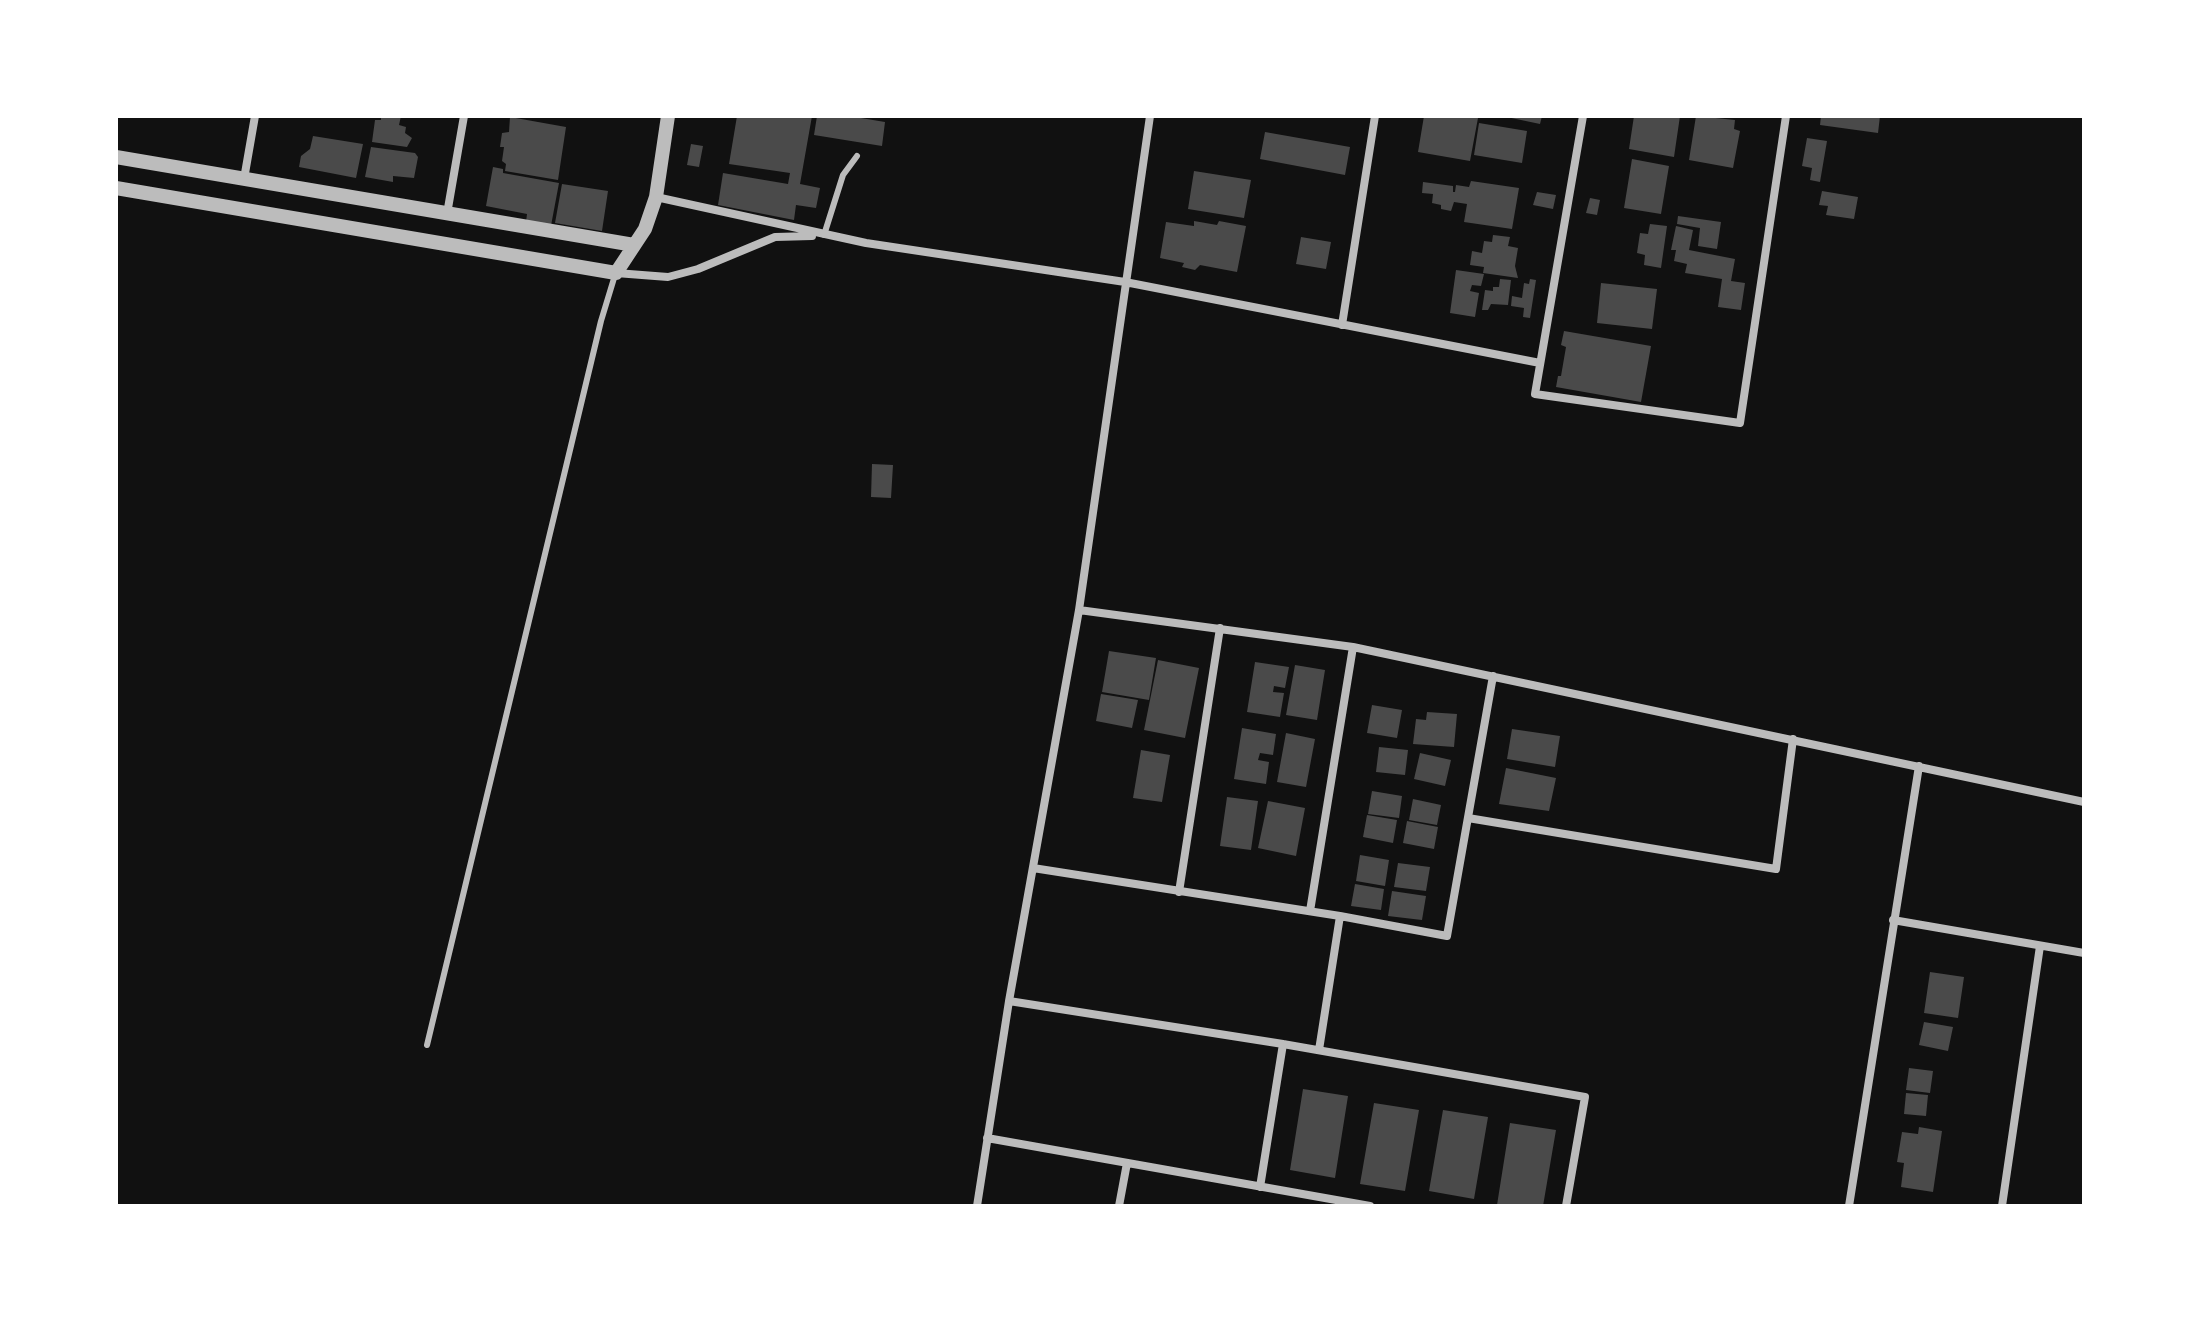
<!DOCTYPE html>
<style>
body{margin:0}
#map{position:relative;width:2200px;height:1322px;overflow:hidden;background:#111;font-family:Figtree,sans-serif}
canvas{display:block}
.frame{position:absolute;inset:0;border:118px solid #fff;pointer-events:none}
</style>
<div id="map">
<canvas width="2200" height="1322"></canvas>
<div class="frame"></div>
</div>
<script>
const ctx = document.querySelector('canvas').getContext('2d');
ctx.lineJoin = 'round';
function fillPath(path, color) { ctx.fillStyle = color; ctx.fill(path, 'evenodd'); }
const toPath = rows => new Path2D(rows.map(r => 'M' + r).join(''));
function stroke(path, color, width, dash) { ctx.strokeStyle = color; ctx.lineWidth = width; ctx.lineCap = dash ? 'butt' : 'round'; ctx.setLineDash(dash || []); ctx.stroke(path); }
fillPath(toPath([
 [381,116,401,116,399,125,406,127,405,133,412,138,407,147,372,142,375,120,381,120],
 [737,116,812,116,800,184,820,188,816,208,796,205,794,220,718,205,723,173,788,184,790,173,729,164],
 [817,116,849,116,885,122,882,146,814,135],
 [1424,116,1478,118,1470,161,1418,152],
 [1502,116,1542,116,1540,124],
 [1634,116,1680,116,1674,157,1629,149],
 [1696,116,1735,120,1734,129,1740,131,1733,168,1689,160],
 [1821,116,1880,116,1878,133,1820,125],
 [510,117,566,127,558,180,505,171,506,164,502,161,504,147,500,147,502,133,509,132],
 [1479,123,1527,131,1522,163,1474,155],
 [1265,132,1350,147,1345,175,1260,159],
 [313,136,363,144,356,178,299,167,301,156,310,149],
 [1807,138,1827,141,1820,182,1810,180,1812,168,1802,166],
 [691,144,703,146,699,167,687,165],
 [371,147,415,153,418,157,414,178,393,176,393,182,365,177],
 [1632,159,1669,166,1661,214,1624,208],
 [493,167,503,169,503,173,559,183,550,231,526,222,527,214,486,206],
 [1194,171,1251,180,1244,218,1188,209],
 [1471,181,1519,188,1512,229,1464,222,1467,204,1454,202,1451,211,1441,209,1441,205,1432,203,1433,194,1422,193,1423,182,1453,186,1453,192,1455,192,1456,185,1469,187],
 [562,184,608,191,602,231,555,223],
 [1822,191,1858,197,1854,219,1826,215,1828,206,1819,205],
 [1537,192,1556,195,1553,209,1533,205],
 [1590,198,1600,200,1597,215,1586,213],
 [1678,216,1721,222,1717,249,1698,246,1700,228,1677,224],
 [1194,221,1217,225,1219,221,1246,226,1237,272,1200,265,1195,270,1182,267,1184,263,1160,258,1166,222,1194,226],
 [1650,224,1667,226,1661,268,1644,265,1645,255,1637,253,1640,233,1648,234],
 [1676,226,1693,230,1689,250,1735,259,1731,281,1745,283,1741,310,1718,307,1722,279,1685,273,1687,264,1674,261,1676,250,1671,250],
 [1493,235,1510,237,1508,246,1518,248,1515,266,1518,278,1483,273,1484,267,1470,265,1472,251,1482,253,1484,241,1492,242],
 [1301,237,1331,242,1326,269,1296,264],
 [1456,270,1484,274,1481,286,1472,285,1470,291,1479,293,1475,317,1450,313],
 [1500,279,1511,280,1508,305,1491,304,1488,310,1482,310,1485,290,1493,291,1493,287,1499,287],
 [1530,279,1536,280,1530,318,1523,317,1524,308,1511,306,1512,296,1522,298,1524,283,1529,284],
 [1601,283,1657,289,1652,329,1597,323],
 [1564,331,1651,346,1641,402,1556,387,1558,376,1561,376,1566,347,1561,345],
 [872,464,893,465,891,498,871,497],
 [1109,651,1156,658,1149,700,1102,692],
 [1158,660,1199,668,1185,738,1144,730],
 [1255,662,1289,667,1285,688,1274,686,1273,692,1284,693,1280,717,1247,712],
 [1295,665,1325,670,1317,720,1286,715],
 [1101,694,1138,700,1132,728,1096,721],
 [1372,705,1402,710,1397,738,1367,733],
 [1427,712,1457,714,1454,747,1413,744,1416,719,1426,720],
 [1242,728,1276,734,1273,755,1260,753,1258,760,1269,762,1266,784,1234,779],
 [1512,729,1560,736,1555,767,1507,759],
 [1286,733,1315,739,1306,787,1277,782],
 [1379,747,1408,750,1405,775,1376,772],
 [1141,750,1170,755,1162,802,1133,798],
 [1420,753,1451,760,1445,786,1414,779],
 [1506,768,1556,778,1549,811,1499,804],
 [1372,791,1402,796,1399,818,1368,814],
 [1227,797,1258,801,1251,850,1220,846],
 [1413,799,1441,805,1437,825,1409,820],
 [1268,801,1305,808,1296,856,1258,848],
 [1367,815,1397,820,1393,843,1363,837],
 [1407,821,1438,827,1434,849,1403,843],
 [1360,855,1389,860,1385,886,1356,881],
 [1398,863,1430,867,1426,891,1394,887],
 [1355,884,1384,889,1381,910,1351,906],
 [1392,891,1426,896,1422,920,1388,916],
 [1930,972,1964,977,1958,1018,1924,1013],
 [1924,1022,1953,1027,1948,1051,1919,1045],
 [1909,1068,1933,1071,1930,1093,1906,1090],
 [1303,1089,1348,1096,1335,1178,1290,1170],
 [1906,1093,1928,1095,1926,1116,1904,1114],
 [1374,1103,1419,1110,1405,1191,1360,1184],
 [1443,1110,1488,1117,1474,1199,1429,1191],
 [1510,1123,1556,1130,1543,1206,1497,1205],
 [1919,1127,1942,1131,1933,1192,1901,1187,1904,1163,1897,1162,1902,1132,1918,1134]
]), '#4a4a4a');
stroke(toPath([
 [824,235,843,175,857,156],
 [427,1045,601,321,615,275]
]), '#bcbcbc', 6);
stroke(toPath([
 [1583,116,1535,394,1740,423,1786,116],
 [244,179,255,116],
 [656,197,866,243,1125,282,1540,363],
 [447,214,464,116],
 [616,273,668,277,698,269,775,237,812,236],
 [1342,325,1375,116],
 [1079,610,1353,647,2084,802],
 [1468,818,1776,869,1793,739],
 [1033,868,1340,916,1447,936,1493,676],
 [1179,892,1220,628],
 [1310,911,1353,647],
 [1893,920,2084,953],
 [1009,1001,1283,1044,1585,1097,1566,1206],
 [1319,1050,1340,916],
 [987,1138,1370,1206],
 [1260,1187,1283,1044],
 [977,1206,1009,1001,1079,610,1150,116],
 [1119,1206,1127,1163],
 [1849,1206,1919,766],
 [2002,1206,2040,946]
]), '#bcbcbc', 8);
stroke(toPath([
 [116,157,634,245],
 [116,188,616,273,645,229,656,197,668,116]
]), '#bcbcbc', 14);
</script>
